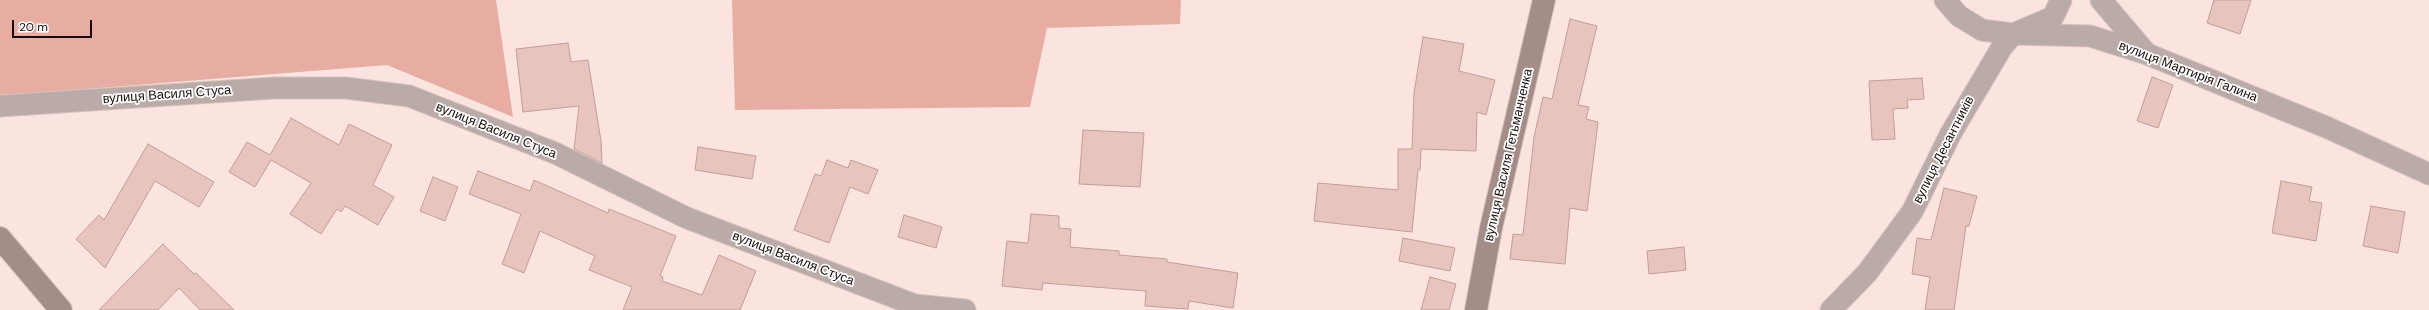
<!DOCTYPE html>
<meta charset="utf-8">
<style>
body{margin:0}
#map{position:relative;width:2429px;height:310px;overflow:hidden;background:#fbe4e0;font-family:"DM Sans",sans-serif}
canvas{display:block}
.scale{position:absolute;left:12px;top:20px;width:80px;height:18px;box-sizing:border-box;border:2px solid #190d0b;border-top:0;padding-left:5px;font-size:12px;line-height:14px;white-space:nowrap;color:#190d0b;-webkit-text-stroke:3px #fff;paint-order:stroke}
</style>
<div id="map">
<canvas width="2429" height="310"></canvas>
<div class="scale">20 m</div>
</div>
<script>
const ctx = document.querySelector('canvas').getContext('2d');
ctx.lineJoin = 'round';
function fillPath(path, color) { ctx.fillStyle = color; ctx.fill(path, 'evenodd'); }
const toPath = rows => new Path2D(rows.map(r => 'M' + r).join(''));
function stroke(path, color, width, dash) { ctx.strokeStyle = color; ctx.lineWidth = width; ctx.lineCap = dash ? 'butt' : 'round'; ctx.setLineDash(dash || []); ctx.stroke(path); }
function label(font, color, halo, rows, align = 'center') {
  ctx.font = font + ' "DM Sans",sans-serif'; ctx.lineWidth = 3.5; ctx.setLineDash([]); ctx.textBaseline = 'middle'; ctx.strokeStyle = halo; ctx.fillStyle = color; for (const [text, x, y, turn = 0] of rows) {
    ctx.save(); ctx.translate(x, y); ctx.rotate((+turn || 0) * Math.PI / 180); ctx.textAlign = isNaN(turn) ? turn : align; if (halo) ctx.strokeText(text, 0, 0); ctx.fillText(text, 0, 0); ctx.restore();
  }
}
fillPath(toPath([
 [0,0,496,0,513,117,387,65,0,96],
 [732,0,1181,0,1180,24,1047,28,1030,107,735,110]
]), '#e7ada3');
const building = toPath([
 [2214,0,2251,0,2240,34,2207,23,2214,0],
 [1570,19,1597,26,1578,105,1589,107,1586,119,1598,122,1587,211,1570,208,1565,264,1510,259,1513,234,1523,235,1534,137,1543,97,1552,99,1570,19],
 [1423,37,1464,44,1459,71,1495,80,1486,115,1477,112,1476,151,1421,149,1420,170,1418,170,1412,232,1314,221,1318,183,1398,190,1398,149,1412,149,1414,93,1423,37],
 [568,43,571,62,588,60,601,141,602,163,574,149,579,106,523,112,516,49,568,43],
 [2152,77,2173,85,2158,128,2137,121,2152,77],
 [1922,78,1924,99,1907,100,1908,108,1893,109,1895,139,1872,140,1869,81,1922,78],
 [291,118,339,145,349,124,392,145,373,185,394,197,378,225,345,206,341,212,337,209,321,234,290,214,311,183,271,160,255,187,229,172,247,142,270,155,291,118],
 [1083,130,1144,133,1140,187,1079,184,1083,130],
 [148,144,214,182,199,207,155,181,105,268,76,239,99,215,104,220,148,144],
 [698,147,756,156,752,179,695,170,698,147],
 [827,160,848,168,851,160,878,170,868,194,850,187,829,243,794,230,815,174,821,176,827,160],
 [478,171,530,191,534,180,608,213,609,209,676,236,660,276,663,277,662,281,702,295,719,255,756,271,740,310,623,310,632,287,589,270,595,256,540,231,524,273,502,264,521,214,469,194,478,171],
 [433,177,458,187,445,221,420,211,433,177],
 [2281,181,2312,187,2309,201,2322,203,2316,241,2272,233,2281,181],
 [1944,188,1977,196,1969,226,1966,226,1954,310,1925,310,1930,277,1912,274,1917,238,1931,240,1944,188],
 [2371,206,2405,212,2398,253,2363,246,2371,206],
 [1031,214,1059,216,1059,228,1071,229,1070,247,1119,251,1119,255,1167,259,1167,262,1238,273,1233,308,1189,301,1188,309,1145,306,1146,291,1043,283,1042,290,1002,286,1007,241,1028,243,1031,214],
 [904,215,942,227,936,248,898,237,904,215],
 [1403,238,1455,248,1450,271,1399,261,1403,238],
 [163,244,194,274,196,273,234,310,200,310,179,288,158,310,99,310,163,244],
 [1684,247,1686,270,1649,274,1647,251,1684,247],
 [1430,277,1456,284,1449,310,1421,310,1430,277]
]);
fillPath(building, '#e8c4be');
stroke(building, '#c09d98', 1);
const street = toPath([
 [1945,0,1959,16,1982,30,2013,34,2090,36,2147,54,2326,127,2429,174],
 [2101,0,2146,53],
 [0,106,274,88,346,88,409,96,555,153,687,218,915,305,965,310],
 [1831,310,1867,273,1912,212,1951,133,2002,47,2013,34,2053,17,2061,0]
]);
const secondary = toPath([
 [0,238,61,310],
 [1476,310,1491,228,1544,0]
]);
stroke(street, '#d7c2be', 23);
stroke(secondary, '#d7c2be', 24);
stroke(street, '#bbaba8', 21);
stroke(secondary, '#a48d89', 22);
label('13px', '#190d0b', '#fff', [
 ["вулиця Мартирія Галина",2188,72,21],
 ["вулиця Василя Стуса",167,95,-4],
 ["вулиця Василя Стуса",496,131,22],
 ["вулиця Десантників",1944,150,-63],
 ["вулиця Василя Гетьманченка",1509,155,-77],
 ["вулиця Василя Стуса",793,259,21]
]);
</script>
